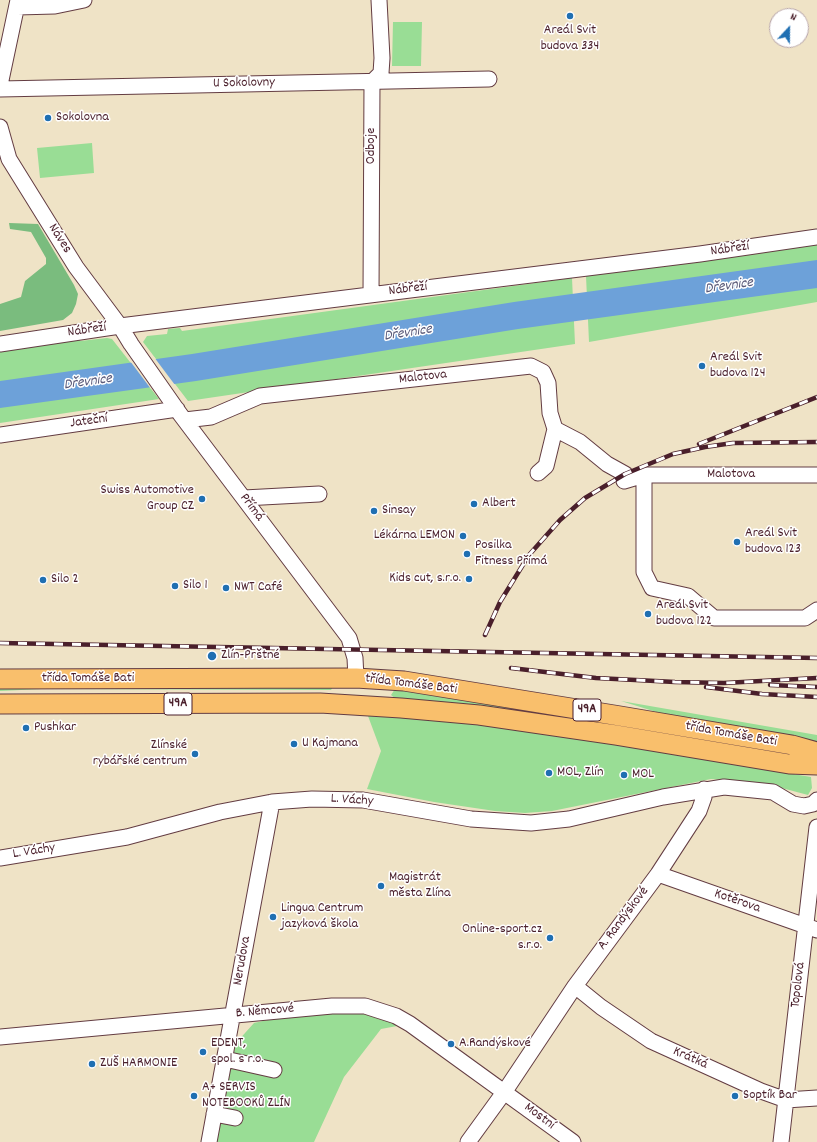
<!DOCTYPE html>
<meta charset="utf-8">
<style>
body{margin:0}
#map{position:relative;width:817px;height:1142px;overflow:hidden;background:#efe3c6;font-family:Dekko,sans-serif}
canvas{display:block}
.north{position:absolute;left:769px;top:8px;width:40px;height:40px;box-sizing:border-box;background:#fff;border:1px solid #b7a5aa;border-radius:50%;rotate:22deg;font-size:11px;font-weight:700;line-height:16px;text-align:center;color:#4a1f2b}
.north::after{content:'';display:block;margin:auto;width:14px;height:18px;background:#1f6fb2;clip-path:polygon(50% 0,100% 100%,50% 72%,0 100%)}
</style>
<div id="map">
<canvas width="817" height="1142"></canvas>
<div class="north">N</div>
</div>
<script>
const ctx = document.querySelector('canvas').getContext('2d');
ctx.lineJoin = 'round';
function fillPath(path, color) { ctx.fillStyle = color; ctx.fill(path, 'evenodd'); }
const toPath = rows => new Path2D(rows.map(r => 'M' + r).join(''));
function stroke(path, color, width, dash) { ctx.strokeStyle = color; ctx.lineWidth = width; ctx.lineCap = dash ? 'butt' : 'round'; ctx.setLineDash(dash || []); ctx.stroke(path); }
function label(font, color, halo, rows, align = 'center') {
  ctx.font = font + ' Dekko,sans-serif'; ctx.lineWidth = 3; ctx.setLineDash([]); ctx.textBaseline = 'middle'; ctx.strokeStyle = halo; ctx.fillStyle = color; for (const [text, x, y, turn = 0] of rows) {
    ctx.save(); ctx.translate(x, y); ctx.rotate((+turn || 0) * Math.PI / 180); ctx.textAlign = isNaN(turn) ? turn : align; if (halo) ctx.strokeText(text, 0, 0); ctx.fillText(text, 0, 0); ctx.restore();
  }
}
fillPath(toPath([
 [393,22,422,22,421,66,392,66],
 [92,143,94,173,40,178,37,148],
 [817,244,817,302,589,342,586,276],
 [572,278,575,344,188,401,143,342,147,336,167,334,168,329,180,328,182,331],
 [79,337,80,341,107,338,112,339,159,399,0,423,0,349],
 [0,687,333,687,331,690,42,689,0,691],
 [395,689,713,740,712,744,396,699,391,695],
 [621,701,817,735,817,743,679,719],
 [368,716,408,717,532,730,811,777,812,788,808,795,763,783,711,779,552,811,525,813,495,811,434,802,367,789,381,751],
 [352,1011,399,1023,397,1026,381,1029,344,1077,314,1142,213,1142,236,1043,254,1023,304,1012]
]), '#99dd95');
fillPath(toPath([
 [9,223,38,224,74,285,78,294,76,304,72,313,63,320,0,331,0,304,21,297,25,281,46,264,46,258,31,232,10,229]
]), '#7abc7e');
fillPath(toPath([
 [817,260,817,288,518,329,196,381,0,408,0,381,192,354,514,302]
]), '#6da1d9');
fillPath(toPath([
 [154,357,175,385,151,389,130,361]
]), '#efe3c6');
const minor = toPath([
 [17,7,55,6,84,0],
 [0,85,18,0],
 [0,89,489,79],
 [0,127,9,159,76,267,120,326,131,344,180,414,349,638,355,658,356,678],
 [371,295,372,82,381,73,382,58,379,0],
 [0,344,120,326,700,254,817,237],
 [185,420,211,417,260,396,531,366,543,372,548,383,550,413,555,429,580,442,607,464,625,474,624,481,644,475,817,475],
 [0,435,177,409],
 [538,473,546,466,555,429],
 [644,475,644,572,652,588,688,596,714,618,805,618,817,610],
 [244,498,319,494],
 [0,858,127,837,220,812,272,802,312,799,363,800,471,819,531,823,569,819,663,797,724,787,773,792,793,804,804,806,813,804,817,800],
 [658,874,817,930],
 [575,986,601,1007,651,1041,761,1091,786,1100,817,1098],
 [0,1037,332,1006,365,1006,396,1016,410,1024,573,1142],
 [225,1059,274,1070],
 [214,1114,235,1118],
 [209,1142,272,802],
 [468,1142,505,1091,575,986,658,874,699,811,704,797,704,789],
 [781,1142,817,827]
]);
const major = toPath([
 [0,679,356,678,404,681,620,716,792,745,817,752],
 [0,704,320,703,401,708,479,715,616,735,789,764,817,765]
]);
stroke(minor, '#633c42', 17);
stroke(major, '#633c42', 21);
stroke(minor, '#fff', 15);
stroke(major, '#f9bf6c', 19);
const rail = toPath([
 [699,444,817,397],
 [485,635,500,602,529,555,560,520,585,498,625,474,673,454,705,447,733,443,817,442],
 [0,643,817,658],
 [511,668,596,678,675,682,724,683,817,678],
 [770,685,817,687],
 [706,687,762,694,817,697]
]);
stroke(rail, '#4a1f2b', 4.5);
stroke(rail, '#fff', 3, [9]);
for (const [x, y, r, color] of [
 [570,16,4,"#1f6fb2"],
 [48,118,4,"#1f6fb2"],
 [702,366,4,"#1f6fb2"],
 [202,499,4,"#1f6fb2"],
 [474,504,4,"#1f6fb2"],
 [374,511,4,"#1f6fb2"],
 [463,536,4,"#1f6fb2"],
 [737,542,4,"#1f6fb2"],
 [467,554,4,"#1f6fb2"],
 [469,579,4,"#1f6fb2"],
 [43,580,4,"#1f6fb2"],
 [175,586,4,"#1f6fb2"],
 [226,588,4,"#1f6fb2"],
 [648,614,4,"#1f6fb2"],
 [212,656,5,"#1f6fb2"],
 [26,728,4,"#1f6fb2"],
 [294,744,4,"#1f6fb2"],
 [195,754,4,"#1f6fb2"],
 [549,773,4,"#1f6fb2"],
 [624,775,4,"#1f6fb2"],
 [381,886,4,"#1f6fb2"],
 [273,917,4,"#1f6fb2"],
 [550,938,4,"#1f6fb2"],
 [451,1044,4,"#1f6fb2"],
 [203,1052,4,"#1f6fb2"],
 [92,1064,4,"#1f6fb2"],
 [194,1096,4,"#1f6fb2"],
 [735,1096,4,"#1f6fb2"]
]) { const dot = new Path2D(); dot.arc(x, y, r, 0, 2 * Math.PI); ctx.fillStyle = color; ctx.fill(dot); stroke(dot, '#fff', 1.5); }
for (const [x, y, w] of [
 [178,704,28],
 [587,710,28]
]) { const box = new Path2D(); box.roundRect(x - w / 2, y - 11, w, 22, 3); ctx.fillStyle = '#fff'; ctx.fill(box); stroke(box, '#4a1f2b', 1); }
label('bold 13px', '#4a1f2b', null, [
 ["49A",178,704],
 ["49A",587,710]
]);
label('14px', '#4a1f2b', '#fff', [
 ["Areál Svit",570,31,"center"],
 ["budova 334",570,47,"center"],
 ["Sokolovna",56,118],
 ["Areál Svit",710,358],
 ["budova 124",710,374],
 ["Swiss Automotive",194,491,"right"],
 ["Group CZ",194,507,"right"],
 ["Albert",482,504],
 ["Sinsay",382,511],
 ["Areál Svit",745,534],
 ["budova 123",745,550],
 ["Lékárna LEMON",455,536,"right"],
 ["Posilka",475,546],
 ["Fitness Přímá",475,562],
 ["Kids cut, s.r.o.",461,579,"right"],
 ["Silo 2",51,580],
 ["Silo 1",183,586],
 ["NWT Café",234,588],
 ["Areál Svit",656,606],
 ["budova 122",656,622],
 ["Zlín-Prštné",221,656],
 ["Pushkar",34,728],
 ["U Kajmana",302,744],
 ["Zlínské",187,746,"right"],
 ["rybářské centrum",187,762,"right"],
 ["MOL, Zlín",557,773],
 ["MOL",632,775],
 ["Magistrát",389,878],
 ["města Zlína",389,894],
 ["Lingua Centrum",281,909],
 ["jazyková škola",281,925],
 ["Online-sport.cz",542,930,"right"],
 ["s.r.o.",542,946,"right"],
 ["EDENT,",211,1044],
 ["spol. s r.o.",211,1060],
 ["A.Randýskové",459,1044],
 ["ZUŠ HARMONIE",100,1064],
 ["A+ SERVIS",202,1088],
 ["NOTEBOOKŮ ZLÍN",202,1104],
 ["Soptík Bar",743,1096]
], 'left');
label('14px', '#4a1f2b', '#fff', [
 ["U Sokolovny",244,84,-1],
 ["Odboje",372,146,-90],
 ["Náves",59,239,58],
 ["Nábřeží",730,250,-8],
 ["Nábřeží",408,290,-7],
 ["Nábřeží",87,331,-8],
 ["Malotova",423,378,-6],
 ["Jateční",89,422,-8],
 ["Malotova",731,475],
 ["Přímá",251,508,53],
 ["třída Tomáše Bati",88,679],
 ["třída Tomáše Bati",411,685,7],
 ["třída Tomáše Bati",731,735,10],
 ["L. Váchy",352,801,4],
 ["L. Váchy",34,852,-9],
 ["Kotěrova",737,902,19],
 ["A. Randýskové",624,919,-53],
 ["Nerudova",243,961,-80],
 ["Topolová",799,985,-83],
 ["B. Němcové",265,1012,-5],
 ["Krátká",690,1059,24],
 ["Mostní",539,1117,37]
]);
label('italic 15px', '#5a5a79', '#fff', [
 ["Dřevnice",729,287,-8],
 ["Dřevnice",408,334,-9],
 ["Dřevnice",88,383,-8]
]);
</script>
